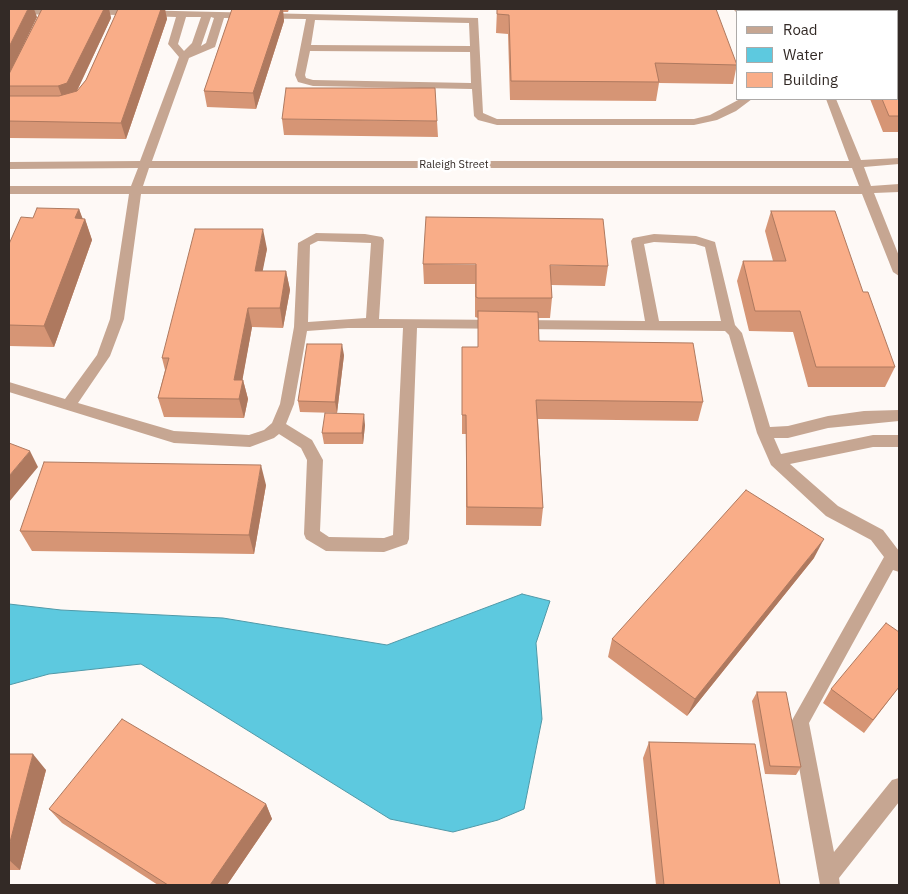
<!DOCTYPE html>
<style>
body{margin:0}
#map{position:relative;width:908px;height:894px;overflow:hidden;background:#fef9f6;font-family:"IBM Plex Sans",sans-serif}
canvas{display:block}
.frame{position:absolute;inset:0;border:10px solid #332a26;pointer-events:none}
.legend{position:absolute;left:736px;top:10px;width:162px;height:90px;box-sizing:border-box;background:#fff;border:1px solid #adaaa8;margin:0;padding:6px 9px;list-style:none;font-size:15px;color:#332a26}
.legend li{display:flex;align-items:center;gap:10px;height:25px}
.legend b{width:25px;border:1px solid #adaaa8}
</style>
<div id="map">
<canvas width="908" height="894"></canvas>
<div class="frame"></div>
<ul class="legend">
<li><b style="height:6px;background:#c6a692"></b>Road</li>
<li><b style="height:14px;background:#5dc9df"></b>Water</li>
<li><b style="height:14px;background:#f9ad88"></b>Building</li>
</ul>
</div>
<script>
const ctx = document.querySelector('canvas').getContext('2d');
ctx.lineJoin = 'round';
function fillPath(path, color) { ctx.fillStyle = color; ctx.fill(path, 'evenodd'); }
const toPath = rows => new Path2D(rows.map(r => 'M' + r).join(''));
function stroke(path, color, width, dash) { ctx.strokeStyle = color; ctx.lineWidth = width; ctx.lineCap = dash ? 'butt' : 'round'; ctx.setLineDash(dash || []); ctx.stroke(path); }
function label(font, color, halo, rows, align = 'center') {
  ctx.font = font + ' "IBM Plex Sans",sans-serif'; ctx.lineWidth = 5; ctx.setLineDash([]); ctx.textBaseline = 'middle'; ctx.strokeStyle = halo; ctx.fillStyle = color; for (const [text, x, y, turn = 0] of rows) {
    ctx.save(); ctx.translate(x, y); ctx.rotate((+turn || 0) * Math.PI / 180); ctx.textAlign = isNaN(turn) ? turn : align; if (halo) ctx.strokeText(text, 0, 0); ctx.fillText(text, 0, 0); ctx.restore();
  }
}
const water = toPath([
 [522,594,550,601,536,643,542,719,524,809,498,820,453,832,390,819,141,664,49,674,9,685,9,604,61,610,223,618,387,645,522,594]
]);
fillPath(water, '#5dc9df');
stroke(water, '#5099a8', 1);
fillPath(toPath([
 [9,9,61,9,66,12,61,15,9,14,9,9],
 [89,9,478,18,483,113,497,119,694,119,710,115,740,99,752,99,736,111,717,120,694,125,497,125,478,120,474,116,472,89,313,86,298,82,295,75,306,19,224,18,215,47,189,58,152,161,849,161,826,99,836,99,861,160,899,158,899,164,864,167,871,186,899,184,899,192,874,193,899,256,899,276,893,272,862,194,141,194,124,319,110,356,78,403,174,431,249,435,264,430,272,423,280,404,294,327,298,243,316,233,365,234,382,237,384,240,379,319,645,321,631,241,633,238,654,234,696,236,715,242,735,325,742,333,770,427,788,426,828,416,864,411,899,410,899,421,828,428,788,438,774,438,781,454,873,435,899,435,899,447,873,447,790,464,838,506,883,530,899,551,899,572,893,570,809,723,834,852,892,780,899,778,899,802,839,878,840,885,820,885,791,722,884,557,871,540,826,516,771,465,757,433,729,335,725,331,417,328,409,539,407,544,384,552,326,551,306,539,304,534,307,460,301,448,279,434,274,438,250,447,174,443,9,392,9,382,65,399,97,355,110,319,129,194,9,194,9,186,131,186,138,168,9,169,9,162,140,161,179,57,168,44,176,17,86,14,84,12,89,9],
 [186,17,201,17,192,43,184,51,178,44,186,17],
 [211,17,214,18,206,43,201,46,211,17],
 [315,20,469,23,470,46,311,45,315,20],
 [310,51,470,52,471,83,313,80,306,78,305,75,310,51],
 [149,168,852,168,859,186,143,186,149,168],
 [318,241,371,243,366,318,308,322,310,245,318,241],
 [654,242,695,244,705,247,721,321,659,321,644,244,654,242],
 [348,328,403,328,393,535,384,538,329,537,320,531,323,460,312,440,286,424,294,404,307,331,348,328],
 [733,9,743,9,744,11,737,11,737,13,733,9],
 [794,9,804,9,805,11,795,11,794,9],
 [897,61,899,61,899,68,897,68,897,61]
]), '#c6a692');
fillPath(toPath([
 [9,9,37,17,9,74,42,9,170,9,170,10,165,10,167,19,126,139,9,138],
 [109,9,118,9,86,80,77,91,111,18],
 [232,9,289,9,288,12,283,12,284,21,256,109,207,107,204,91],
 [497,9,737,64,733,84,659,83,656,101,510,100,508,34,496,33],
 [899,65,899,132,883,132,870,99,897,99],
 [282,119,437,121,438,137,284,135],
 [79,209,82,219,85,219,92,240,54,347,9,346,9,244],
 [771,211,863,292,895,367,885,387,808,387,793,332,749,331,737,281,743,261,773,261,765,231],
 [267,249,262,271,286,271,290,290,283,328,252,327,242,380,243,380,248,399,244,418,164,417,158,398,165,370,162,358],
 [423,264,608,266,605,286,551,285,552,298,550,318,538,318,539,341,703,402,698,421,538,419,543,508,541,526,466,525,466,434,462,434,462,347,478,347,478,318,475,317,475,284,424,284],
 [344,355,337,413,300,412,298,401],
 [365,425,363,444,324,444,322,433],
 [266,485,254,554,32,551,20,531],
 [814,558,687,716,608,657,612,639],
 [899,687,864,733,823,703,831,689],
 [757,692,801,767,796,775,765,774,752,701],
 [649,742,780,885,656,885,643,758],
 [9,754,46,770,20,870,9,870],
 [266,804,272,819,227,885,158,885,62,823,49,809]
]), '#d69575');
fillPath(toPath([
 [28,9,34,9,37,17,9,75,9,47],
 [104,9,109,9,111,18,73,99,64,102,58,86],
 [161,9,165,9,167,19,126,139,121,123],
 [281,9,283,9,284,21,256,109,253,93],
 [79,209,84,222,85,219,92,240,54,347,44,326,75,218],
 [263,229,267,249,259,290,255,271],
 [286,271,290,290,283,328,280,308],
 [248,308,252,327,239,399,234,380],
 [342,344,344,355,337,413,335,402],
 [243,380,248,399,244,418,239,399],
 [364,414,365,425,363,444,362,433],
 [30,451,38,467,9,502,9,476],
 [261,465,266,485,254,554,249,535],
 [824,539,814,558,687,716,695,699],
 [33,754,46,770,20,870,9,860,9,846],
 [266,804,272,819,227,885,210,885]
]), '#ae795f');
const building = toPath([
 [9,9,28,9,9,47,9,9],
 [42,9,104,9,67,83,58,86,9,86,9,74,42,9],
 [118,9,161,9,121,123,9,121,9,96,59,96,77,91,86,80,118,9],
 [232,9,281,9,253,93,204,91,232,9],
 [497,9,716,9,737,65,655,63,659,82,511,81,509,15,497,14,497,9],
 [847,9,893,9,894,11,845,11,847,9],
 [897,65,899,65,899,116,889,116,882,99,897,99,897,65],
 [286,88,435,88,437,121,282,119,286,88],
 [37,208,79,209,75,218,85,219,44,326,9,325,9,244,21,217,33,218,37,208],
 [771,211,835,211,863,292,868,292,895,367,816,367,800,311,755,311,743,261,786,261,771,211],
 [426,217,603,219,608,266,550,265,552,298,478,298,476,297,476,264,423,264,426,217],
 [195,229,263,229,255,271,286,271,280,308,248,308,234,380,243,380,239,399,158,398,169,358,162,358,195,229],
 [478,311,538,312,539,341,693,343,703,402,536,400,543,508,467,507,466,415,462,415,462,347,478,347,478,311],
 [307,344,342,344,335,402,298,401,307,344],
 [325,413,364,414,362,433,322,433,325,413],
 [9,443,30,451,9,476,9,443],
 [44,462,261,465,249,535,20,531,44,462],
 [746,490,824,539,695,699,612,639,746,490],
 [886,623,899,632,899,687,873,720,831,689,886,623],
 [757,692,786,692,801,767,770,766,757,692],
 [122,719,266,804,210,885,168,885,49,809,122,719],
 [649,742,755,744,780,885,664,885,649,742],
 [9,754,33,754,9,846,9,754]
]);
fillPath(building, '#f9ad88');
stroke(building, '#ae795f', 1);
label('11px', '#332a26', '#fff', [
 ["Raleigh Street",454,165]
]);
</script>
